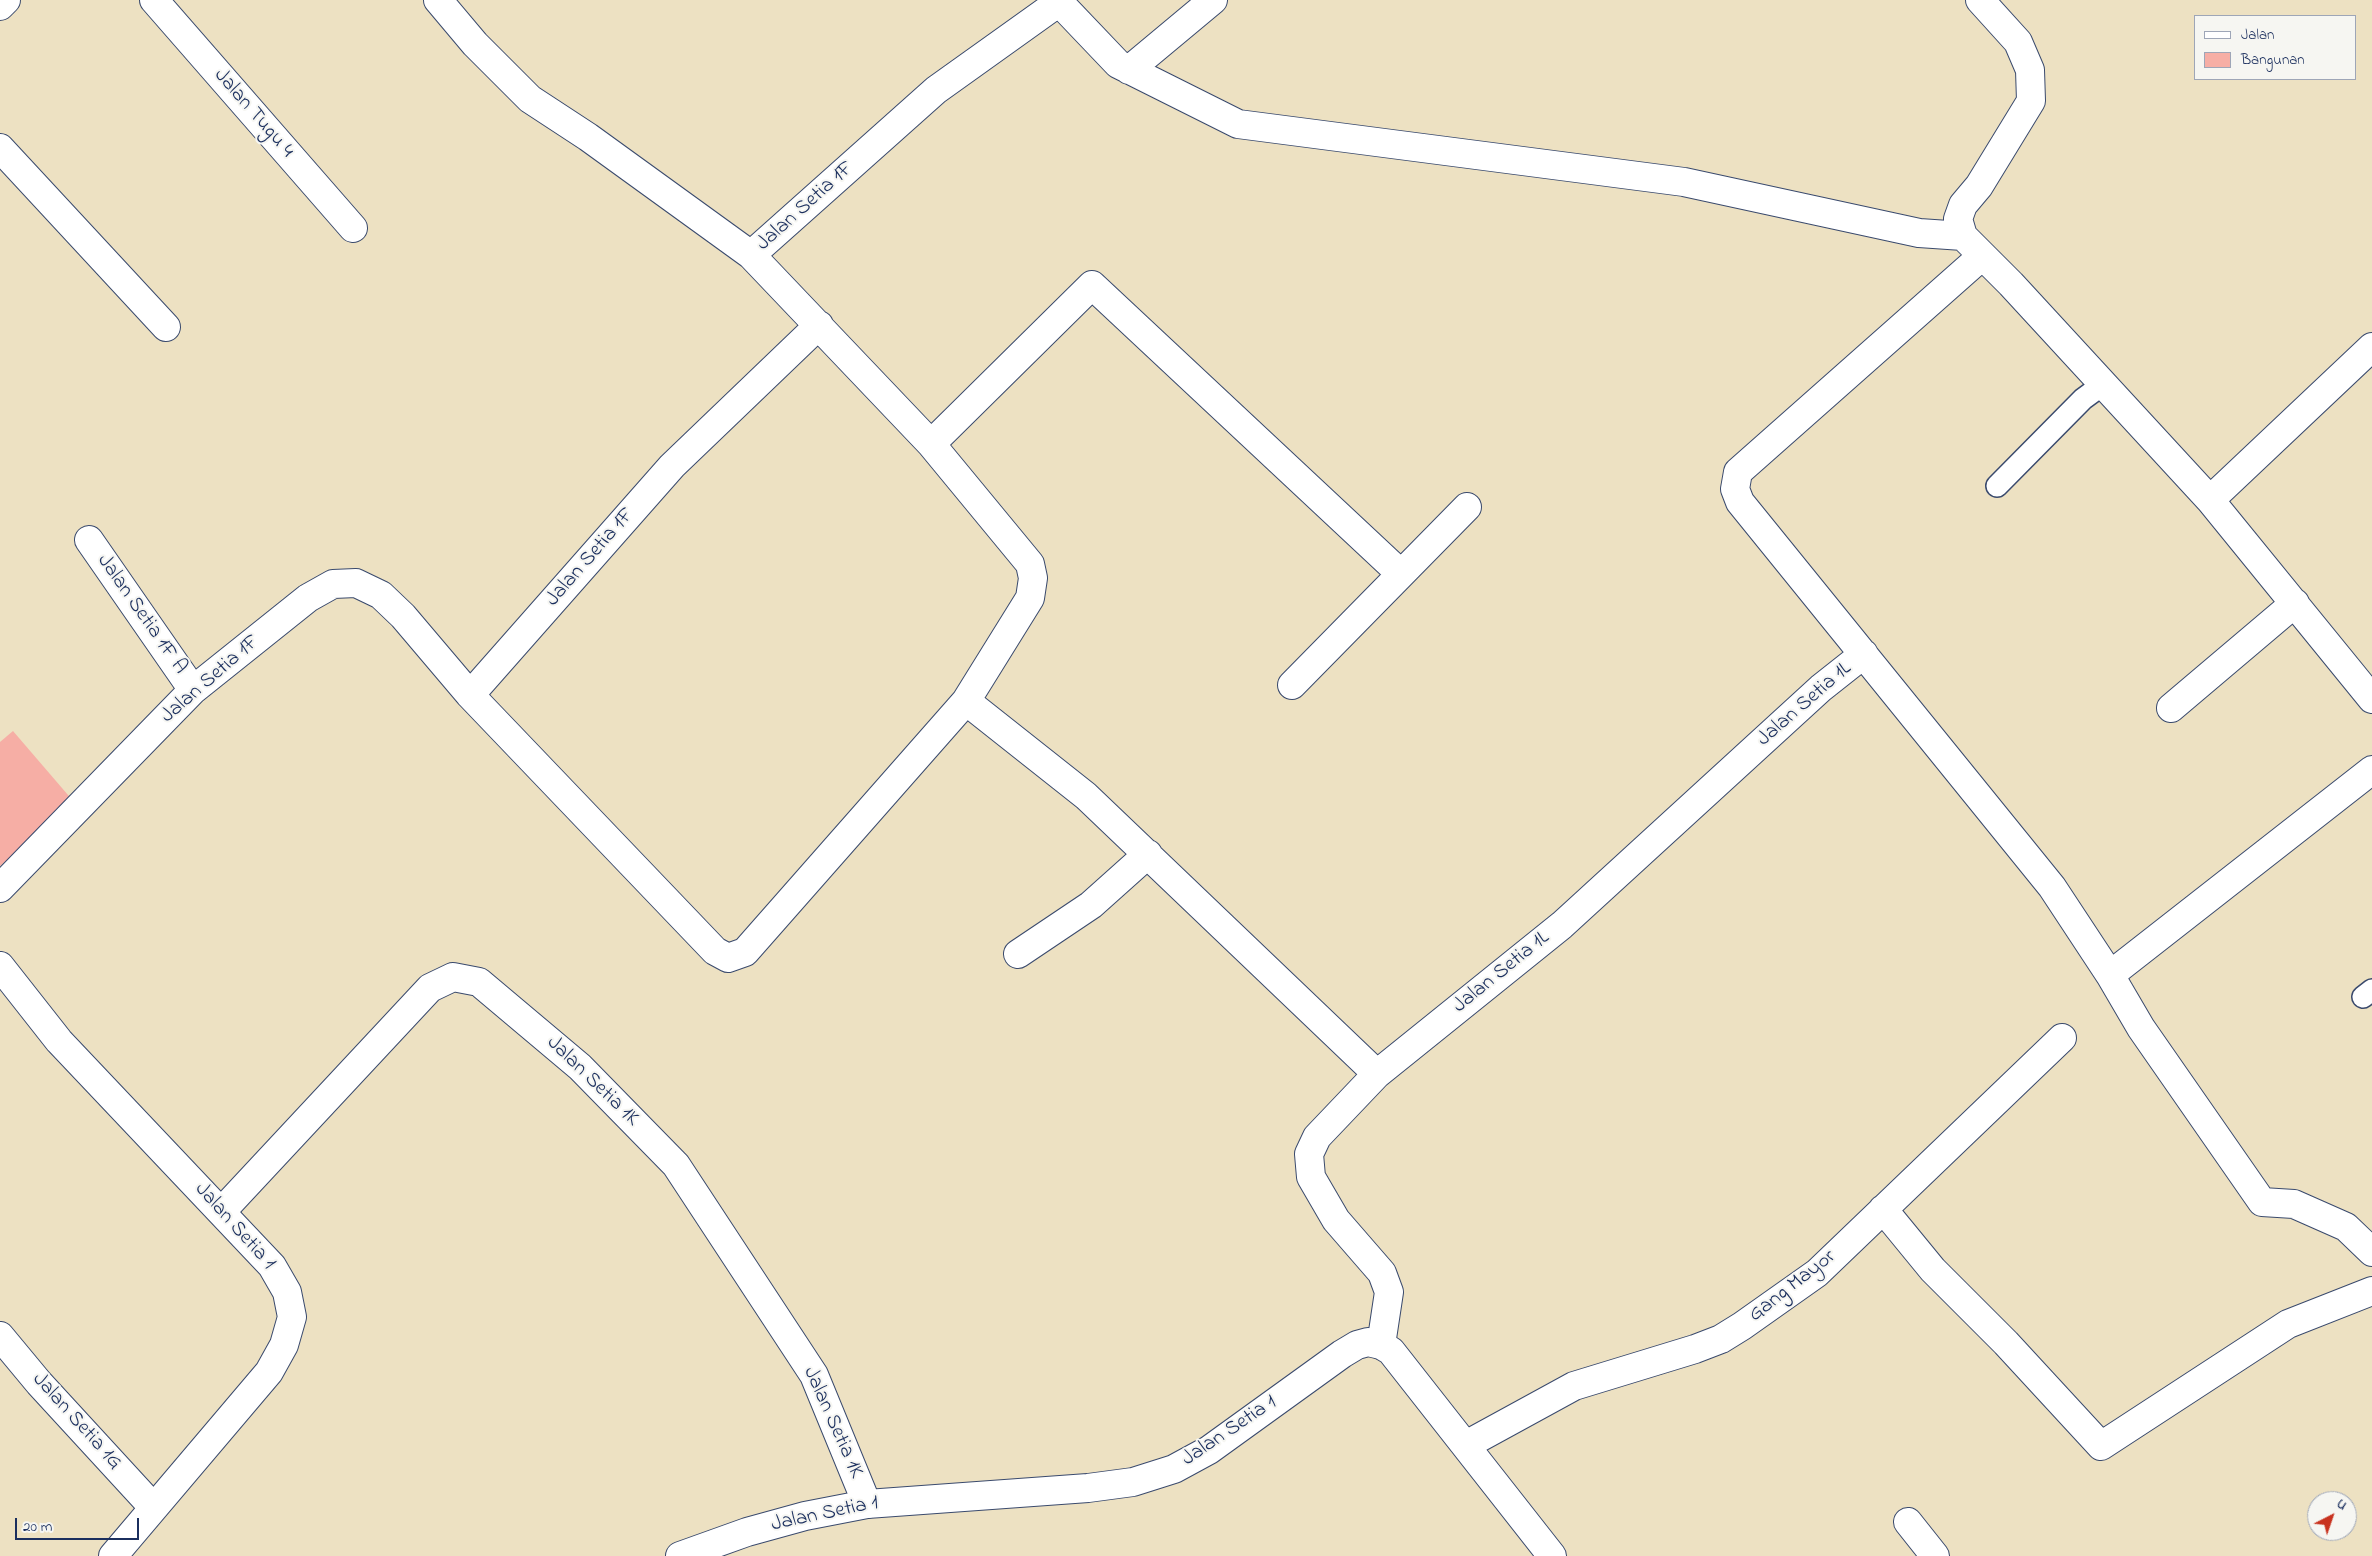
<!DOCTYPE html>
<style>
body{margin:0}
#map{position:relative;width:2372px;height:1556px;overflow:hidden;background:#ede1c2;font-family:"Indie Flower",sans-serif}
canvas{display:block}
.legend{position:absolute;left:2194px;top:15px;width:162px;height:65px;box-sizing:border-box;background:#f6f6f2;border:1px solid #9ea6b7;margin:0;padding:6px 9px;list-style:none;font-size:15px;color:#1b2f5e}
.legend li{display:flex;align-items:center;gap:10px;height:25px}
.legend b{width:25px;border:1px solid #9ea6b7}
.north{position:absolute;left:2307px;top:1491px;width:50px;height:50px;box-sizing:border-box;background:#f6f6f2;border:1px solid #9ea6b7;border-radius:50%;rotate:41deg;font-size:14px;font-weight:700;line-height:20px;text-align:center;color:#1b2f5e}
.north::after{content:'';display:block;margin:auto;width:18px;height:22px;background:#c8321e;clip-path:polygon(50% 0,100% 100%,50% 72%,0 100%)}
.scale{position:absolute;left:15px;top:1518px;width:124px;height:22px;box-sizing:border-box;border:2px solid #1b2f5e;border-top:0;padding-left:6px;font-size:15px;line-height:18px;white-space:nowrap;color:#1b2f5e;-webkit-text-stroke:4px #f6f6f2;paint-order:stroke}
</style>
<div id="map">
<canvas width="2372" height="1556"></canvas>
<ul class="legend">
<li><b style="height:6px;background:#fff"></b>Jalan</li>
<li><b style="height:14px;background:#f6aea5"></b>Bangunan</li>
</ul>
<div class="north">U</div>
<div class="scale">20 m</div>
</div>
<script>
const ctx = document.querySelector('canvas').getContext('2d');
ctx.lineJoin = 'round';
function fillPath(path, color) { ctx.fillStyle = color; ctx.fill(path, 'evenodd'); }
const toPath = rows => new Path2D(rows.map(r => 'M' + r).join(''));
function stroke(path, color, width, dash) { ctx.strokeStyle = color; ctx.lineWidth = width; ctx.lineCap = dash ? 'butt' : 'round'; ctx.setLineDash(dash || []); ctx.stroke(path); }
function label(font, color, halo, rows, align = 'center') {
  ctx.font = font + ' "Indie Flower",sans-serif'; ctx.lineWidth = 4; ctx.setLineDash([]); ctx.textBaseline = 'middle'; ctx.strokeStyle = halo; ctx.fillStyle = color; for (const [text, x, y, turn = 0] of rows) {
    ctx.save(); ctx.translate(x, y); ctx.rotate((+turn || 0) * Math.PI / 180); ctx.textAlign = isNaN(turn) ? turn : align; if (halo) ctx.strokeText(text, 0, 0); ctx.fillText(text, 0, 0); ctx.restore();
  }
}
fillPath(toPath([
 [13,731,74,802,0,866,0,742]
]), '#f6aea5');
const service = toPath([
 [1997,486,2083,399,2102,385],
 [2363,997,2372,990]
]);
const minor = toPath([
 [154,0,353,228],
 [1057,0,1118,64,1238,124,1684,182,1919,233,1963,236],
 [1980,0,2018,42,2030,70,2031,101,1979,186,1963,205,1958,219,1963,236,2011,284,2210,500,2372,699],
 [0,6,6,0],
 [1129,70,1213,0],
 [0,148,166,327],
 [751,255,936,90,1059,2],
 [1982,256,1738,472,1735,489,1740,502,2052,887,2110,975,2141,1028,2262,1202,2294,1204,2346,1227,2372,1252],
 [931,444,1092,285,1401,574],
 [2210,500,2372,347],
 [89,540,193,690],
 [1292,685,1467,507],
 [470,695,672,466,819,325],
 [966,701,1086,796,1377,1074],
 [2171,708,2295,603],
 [0,888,193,690,308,598,333,584,356,583,381,595,403,616,470,695,715,951,728,958,745,952,966,701,1030,598,1033,578,1030,564,931,444,751,255,588,137,530,99,475,44,438,0],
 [1018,954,1091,905,1148,854],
 [2110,975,2372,770],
 [1883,1209,1933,1270,2006,1343,2101,1446,2288,1324,2372,1291],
 [222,1211,430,988,453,977,479,982,580,1067,676,1165,814,1375,867,1504],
 [0,1336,39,1383,153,1507],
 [1381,1345,1389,1292,1382,1273,1336,1220,1311,1177,1309,1154,1317,1137,1377,1074,1562,925,1821,688,1864,654],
 [1466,1445,1574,1386,1695,1349,1721,1339,1742,1326,1817,1273,2062,1038],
 [1908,1522,1935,1556]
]);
const tertiary = toPath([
 [0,966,59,1041,272,1266,287,1292,292,1317,284,1345,269,1372,113,1556],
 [680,1556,747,1532,805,1516,867,1504,1088,1488,1133,1482,1174,1469,1209,1450,1342,1354,1357,1345,1368,1342,1381,1345,1391,1351,1552,1556]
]);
stroke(service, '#3a4a6d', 24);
stroke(minor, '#3a4a6d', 30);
stroke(tertiary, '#3a4a6d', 30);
stroke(service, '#fff', 21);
stroke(minor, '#fff', 28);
stroke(tertiary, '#fff', 28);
label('21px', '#1b2f5e', '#f6f6f2', [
 ["Jalan Tugu 4",253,114,49],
 ["Jalan Setia 1F",806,207,-42],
 ["Jalan Setia 1F",591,558,-49],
 ["Jalan Setia 1F A",141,615,55],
 ["Jalan Setia 1F",211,680,-41],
 ["Jalan Setia 1L",1805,705,-41],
 ["Jalan Setia 1L",1502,973,-39],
 ["Jalan Setia 1K",592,1082,44],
 ["Jalan Setia 1",234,1227,48],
 ["Gang Mayor",1793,1287,-38],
 ["Jalan Setia 1G",76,1422,48],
 ["Jalan Setia 1K",832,1423,66],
 ["Jalan Setia 1",1230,1432,-34],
 ["Jalan Setia 1",825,1515,-12]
]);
</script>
